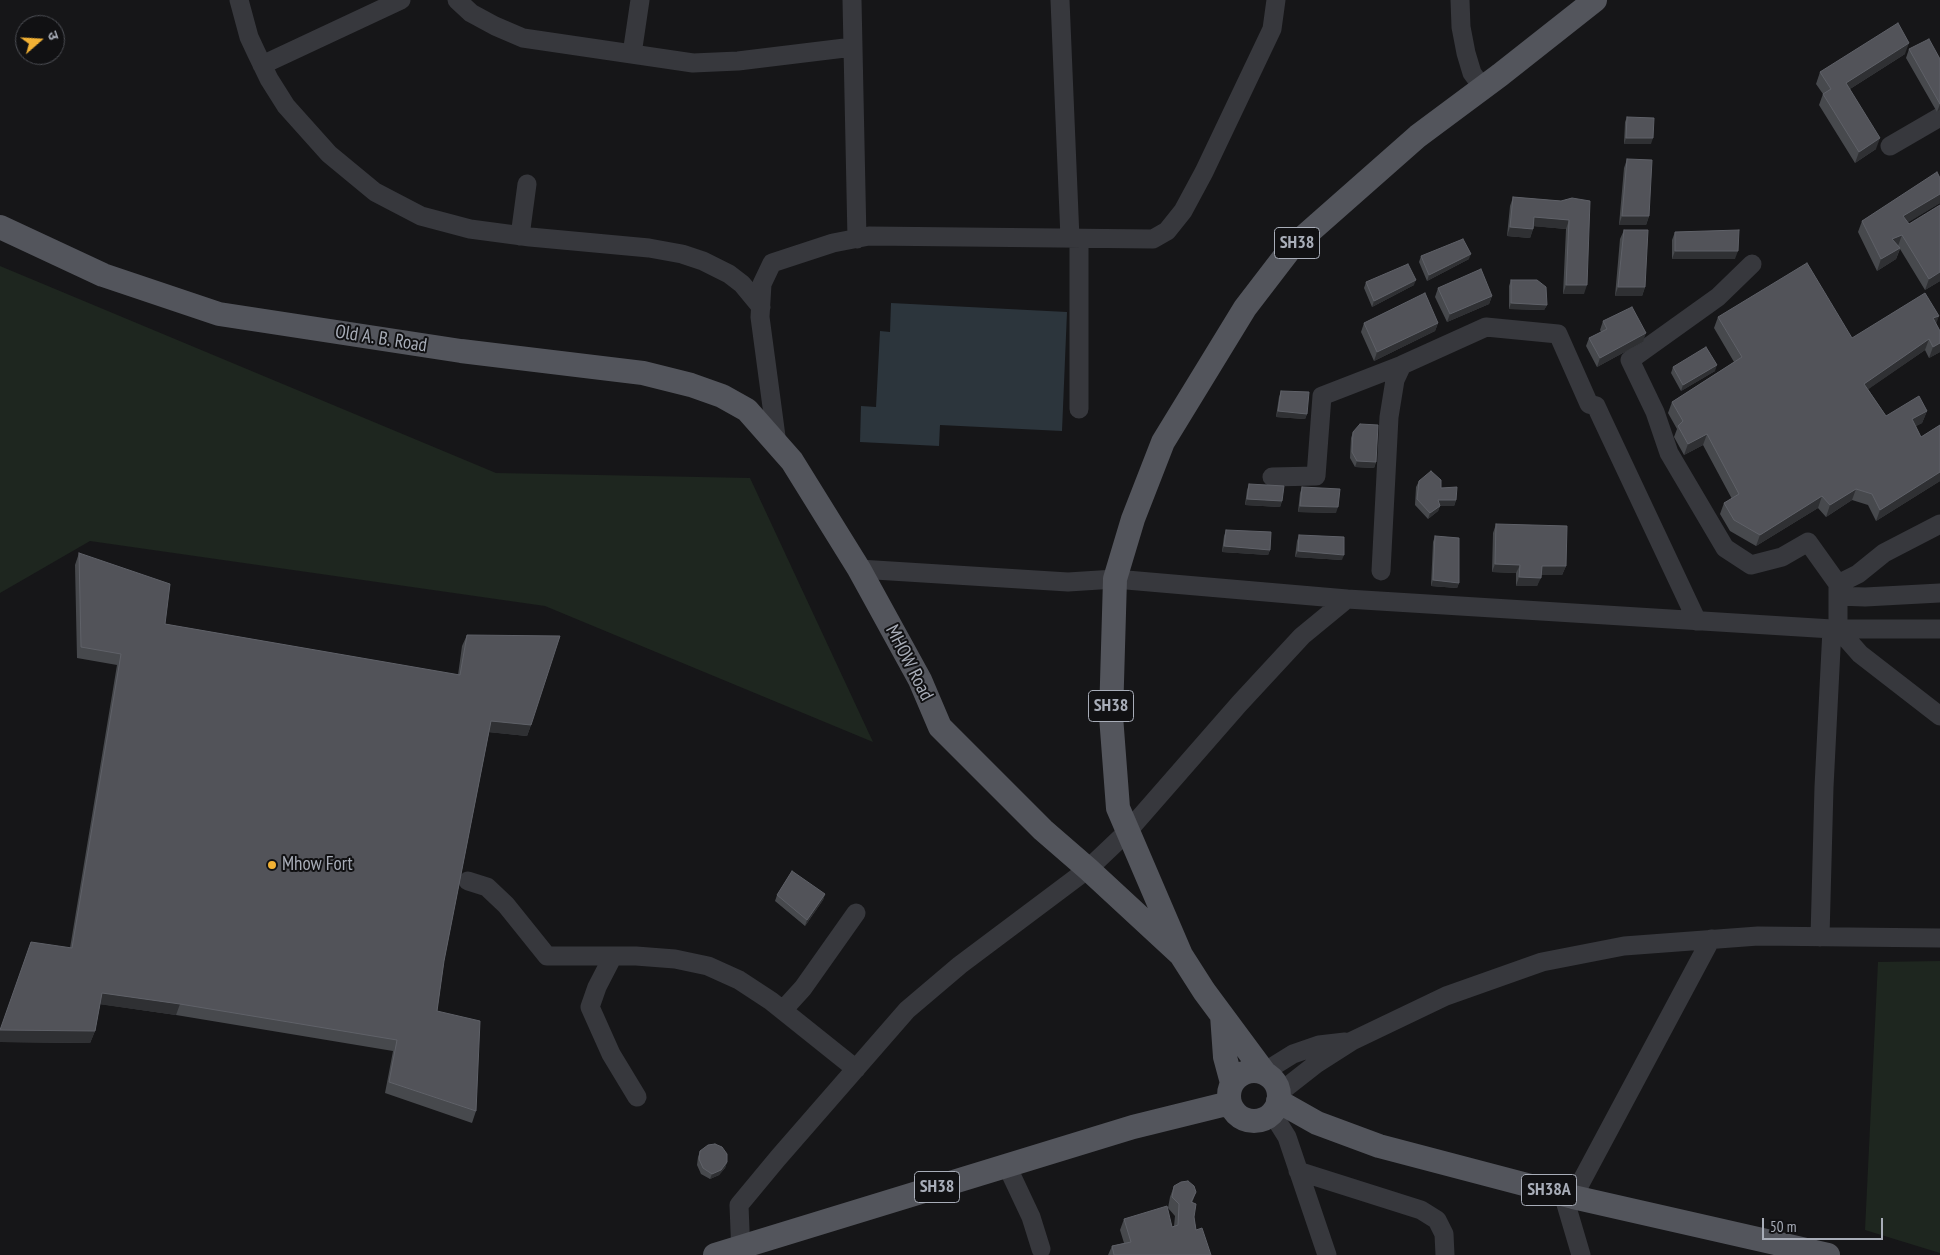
<!DOCTYPE html>
<meta charset="utf-8">
<style>
body{margin:0}
#map{position:relative;width:1940px;height:1255px;overflow:hidden;background:#161618;font-family:"PT Sans Narrow","Noto Sans Devanagari",sans-serif}
canvas{display:block}
.north{position:absolute;left:15px;top:15px;width:50px;height:50px;box-sizing:border-box;background:#111113;border:1px solid #4d4f55;border-radius:50%;rotate:71deg;font-size:14px;font-weight:700;line-height:20px;text-align:center;color:#a8adb8}
.north::after{content:'';display:block;margin:auto;width:18px;height:22px;background:#f2b134;clip-path:polygon(50% 0,100% 100%,50% 72%,0 100%)}
.scale{position:absolute;left:1762px;top:1218px;width:121px;height:22px;box-sizing:border-box;border:2px solid #a8adb8;border-top:0;padding-left:6px;font-size:15px;line-height:18px;white-space:nowrap;color:#a8adb8;-webkit-text-stroke:4px #111113;paint-order:stroke}
</style>
<div id="map">
<canvas width="1940" height="1255"></canvas>
<div class="north">उ</div>
<div class="scale">50 m</div>
</div>
<script>
const ctx = document.querySelector('canvas').getContext('2d');
ctx.lineJoin = 'round';
function fillPath(path, color) { ctx.fillStyle = color; ctx.fill(path, 'evenodd'); }
const toPath = rows => new Path2D(rows.map(r => 'M' + r).join(''));
function stroke(path, color, width, dash) { ctx.strokeStyle = color; ctx.lineWidth = width; ctx.lineCap = dash ? 'butt' : 'round'; ctx.setLineDash(dash || []); ctx.stroke(path); }
function label(font, color, halo, rows, align = 'center') {
  ctx.font = font + ' "PT Sans Narrow",sans-serif'; ctx.lineWidth = 4; ctx.setLineDash([]); ctx.textBaseline = 'middle'; ctx.strokeStyle = halo; ctx.fillStyle = color; for (const [text, x, y, turn = 0] of rows) {
    ctx.save(); ctx.translate(x, y); ctx.rotate((+turn || 0) * Math.PI / 180); ctx.textAlign = isNaN(turn) ? turn : align; if (halo) ctx.strokeText(text, 0, 0); ctx.fillText(text, 0, 0); ctx.restore();
  }
}
fillPath(toPath([
 [0,266,496,473,750,478,873,742,545,606,90,541,0,593],
 [1940,961,1940,1253,1865,1230,1878,962]
]), '#1e261f');
fillPath(toPath([
 [891,303,1067,312,1062,431,940,425,939,446,860,442,861,406,876,407,880,331,890,332]
]), '#2c353c');
stroke(toPath([
 [239,0,249,37,256,52,269,79,286,106,329,154,375,192,421,216,470,229,530,237,649,248,682,254,703,261,729,274,742,284,761,307],
 [457,0,471,13,495,26,523,38,693,63,738,61,853,47],
 [852,0,857,239],
 [1060,0,1070,238],
 [1460,0,1461,27,1466,53,1472,73,1483,88],
 [632,54,640,0],
 [262,65,401,0],
 [1890,146,1940,117],
 [520,236,527,184],
 [1079,238,1079,409],
 [1752,264,1718,297,1630,360,1655,412,1669,453,1725,548,1751,565,1782,557,1808,542,1838,584,1838,629,1860,654,1940,716],
 [777,444,760,317,762,284,772,263,833,243,869,236,1153,239,1167,231,1183,211,1204,172,1272,29,1276,0],
 [1272,477,1316,476,1322,396,1402,365],
 [859,569,1068,582,1115,579,1347,599,1832,629,1940,629],
 [1381,571,1389,417,1395,380,1402,365,1486,327,1558,334,1589,404,1596,406,1602,419,1697,621],
 [1838,584,1858,574,1884,553,1940,524],
 [1838,596,1865,597,1940,593],
 [468,881,487,887,506,905,547,956,636,956,675,959,708,966,739,980,771,1001,856,1069],
 [1820,937,1824,787,1832,629],
 [613,956,597,987,590,1007,611,1054,637,1097],
 [783,1010,803,988,856,913],
 [1264,1072,1293,1054,1319,1045,1345,1042],
 [1279,1093,1316,1064,1352,1041,1446,996,1542,962,1624,946,1758,936,1940,938],
 [1272,1113,1287,1137,1327,1255],
 [1007,1166,1031,1217,1041,1249],
 [1298,1171,1421,1210,1437,1220,1444,1234,1445,1255],
 [1563,1194,1581,1255],
 [1573,1197,1711,939],
 [741,1255,739,1205,778,1158,907,1010,960,965,1088,869,1128,831,1239,704,1302,636,1347,599]
]), '#37383d', 19);
stroke(toPath([
 [0,227,103,275,219,314,461,351,643,373,691,385,722,396,747,410,792,461,859,569,920,680,940,727,1043,830,1088,869,1181,955],
 [1222,1015,1225,1057,1232,1083],
 '1229 1096a25 25 0 1 1 50 0a25 25 0 1 1-50 0Z',
 [1264,1072,1204,991,1181,955,1118,808,1111,716,1115,579,1133,519,1163,442,1245,308,1291,248,1418,136,1500,75,1595,0],
 [1278,1101,1317,1123,1379,1146,1573,1197,1828,1255],
 [715,1255,1133,1127,1230,1103]
]), '#53555c', 24);
fillPath(toPath([
 [1909,49,1940,59,1940,110,1937,112,1906,58],
 [1905,54,1850,89,1876,149,1855,163,1819,105,1823,94,1816,84,1820,72],
 [1627,117,1651,144,1624,144,1625,122],
 [1627,159,1649,216,1646,225,1619,225,1624,168],
 [1940,178,1940,203,1908,222,1940,281,1925,290,1900,249,1896,259,1877,271,1858,232,1862,221],
 [1513,197,1561,201,1572,198,1584,294,1563,294,1566,229,1534,226,1530,238,1507,236,1510,206],
 [1624,230,1645,287,1642,296,1615,296,1620,239],
 [1675,232,1735,259,1672,259,1672,240],
 [1421,256,1469,259,1427,281,1419,262],
 [1511,280,1547,305,1544,310,1509,309,1509,286],
 [1366,282,1414,285,1372,307,1364,288],
 [1438,288,1492,296,1489,304,1447,322,1435,297],
 [1718,317,1852,338,1936,324,1940,331,1940,352,1929,358,1925,350,1868,389,1886,416,1927,411,1922,423,1916,426,1921,437,1940,425,1940,481,1876,521,1868,505,1852,500,1826,517,1818,508,1756,546,1730,531,1720,514,1724,503,1732,499,1703,445,1684,455,1674,437,1677,429,1668,413,1672,402,1734,362,1714,328],
 [1603,321,1643,342,1597,367,1586,346,1589,338,1601,332,1600,330],
 [1364,323,1438,323,1435,331,1374,361,1361,332],
 [1673,367,1715,371,1681,391,1671,373],
 [1281,391,1307,414,1305,419,1276,417,1279,397],
 [1353,432,1376,462,1374,468,1355,467,1350,458,1351,438],
 [1419,481,1441,488,1456,500,1454,506,1440,506,1438,511,1428,519,1415,505,1416,487],
 [1249,484,1282,501,1280,507,1245,505,1247,490],
 [1302,487,1336,513,1298,512,1300,493],
 [1496,524,1566,566,1562,575,1541,575,1537,586,1516,586,1516,573,1492,572,1493,533],
 [1226,530,1270,550,1268,555,1222,552,1224,536],
 [1299,535,1342,560,1295,557,1297,541],
 [1435,536,1459,583,1457,588,1431,586,1433,542],
 [79,553,165,624,458,675,462,646,467,635,531,725,527,736,489,732,444,961,437,1011,476,1111,472,1123,385,1093,393,1051,176,1015,100,1004,95,1031,90,1043,0,1042,0,1030,70,948,117,665,77,658,75,565],
 [825,894,823,900,805,926,775,901,777,895],
 [700,1151,727,1162,725,1168,719,1175,710,1179,701,1174,697,1165,698,1157],
 [1174,1186,1196,1192,1192,1203,1196,1230,1211,1255,1108,1255,1112,1246,1124,1243,1120,1230,1124,1219,1172,1227,1174,1226,1175,1216,1168,1208,1170,1197]
]), '#47494d');
fillPath(toPath([
 [1909,43,1905,54,1842,94,1846,83],
 [1940,104,1940,110,1937,112],
 [1626,138,1653,138,1651,144,1624,144],
 [1880,138,1876,149,1855,163,1859,152],
 [1940,194,1940,203,1899,228,1903,216],
 [1622,216,1649,216,1646,225,1619,225],
 [1534,217,1569,220,1566,229,1531,226],
 [1510,227,1533,229,1530,238,1507,236],
 [1902,235,1898,246,1892,239],
 [1900,248,1896,259,1877,271,1881,259],
 [1675,251,1738,251,1735,259,1672,259],
 [1471,254,1469,259,1427,281,1429,275],
 [1940,272,1940,281,1925,290,1929,279],
 [1416,280,1414,285,1372,307,1374,301],
 [1566,285,1587,285,1584,294,1563,294],
 [1618,287,1645,287,1642,296,1615,296],
 [1492,296,1489,304,1447,322,1450,314],
 [1511,303,1547,305,1544,310,1509,309],
 [1939,316,1935,327,1933,318],
 [1438,323,1435,331,1374,361,1377,352],
 [1646,333,1643,342,1597,367,1600,358],
 [1929,339,1925,350,1860,395,1864,384],
 [1940,343,1940,352,1929,358,1933,347],
 [1717,365,1715,371,1681,391,1683,385],
 [1278,411,1307,414,1305,419,1276,417],
 [1927,411,1922,423,1908,430,1912,419],
 [1707,434,1703,445,1684,455,1688,444],
 [1357,461,1376,462,1374,468,1355,467],
 [1940,472,1940,481,1876,521,1880,510],
 [1856,489,1852,500,1826,517,1830,505],
 [1822,496,1818,508,1756,546,1760,535],
 [1247,499,1282,501,1280,507,1245,505],
 [1438,500,1456,500,1454,506,1436,506],
 [1300,506,1338,507,1336,513,1298,512],
 [1440,506,1438,511,1428,519,1430,513],
 [1224,546,1270,550,1268,555,1222,552],
 [1298,551,1344,555,1342,560,1295,557],
 [1495,564,1520,565,1516,573,1492,572],
 [1542,566,1566,566,1562,575,1539,575],
 [1519,577,1541,578,1537,586,1516,586],
 [1433,580,1459,583,1457,588,1431,586],
 [491,721,531,725,527,736,487,732],
 [825,894,823,900,805,926,807,920],
 [102,993,180,1004,176,1015,98,1004],
 [0,1030,95,1031,90,1043,0,1042],
 [727,1162,725,1168,719,1175,710,1179,712,1174]
]), '#2f3033');
const building = toPath([
 [1898,23,1909,43,1846,83,1880,138,1859,152,1823,94,1831,89,1820,72,1898,23],
 [1929,39,1940,59,1940,104,1909,49,1929,39],
 [1627,117,1654,118,1653,138,1626,138,1627,117],
 [1627,159,1652,160,1649,216,1622,216,1627,159],
 [1937,172,1940,178,1940,194,1903,216,1909,224,1940,205,1940,272,1929,279,1902,235,1892,239,1900,248,1881,259,1862,221,1937,172],
 [1513,197,1561,201,1572,198,1590,201,1587,285,1566,285,1569,220,1534,217,1533,229,1510,227,1513,197],
 [1624,230,1648,230,1645,287,1618,287,1624,230],
 [1739,230,1738,251,1675,251,1675,232,1739,230],
 [1463,239,1471,254,1429,275,1421,256,1463,239],
 [1807,263,1852,338,1925,293,1939,316,1933,318,1940,331,1940,343,1933,347,1929,339,1864,384,1886,416,1919,396,1927,411,1912,419,1921,437,1940,425,1940,472,1880,510,1872,494,1856,489,1830,505,1822,496,1760,535,1734,520,1724,503,1739,494,1707,434,1688,444,1678,426,1683,421,1672,402,1742,357,1718,317,1807,263],
 [1408,264,1416,280,1374,301,1366,282,1408,264],
 [1481,269,1492,296,1450,314,1438,288,1481,269],
 [1511,280,1537,280,1546,287,1547,305,1511,303,1511,280],
 [1425,293,1438,323,1377,352,1364,323,1425,293],
 [1632,307,1646,333,1600,358,1589,338,1607,329,1603,321,1632,307],
 [1706,347,1717,365,1683,385,1673,367,1706,347],
 [1281,391,1309,392,1307,414,1278,411,1281,391],
 [1360,424,1378,425,1376,462,1357,461,1352,452,1353,432,1360,424],
 [1431,471,1441,480,1441,488,1457,487,1456,500,1438,500,1440,506,1430,513,1417,499,1419,481,1431,471],
 [1249,484,1284,486,1282,501,1247,499,1249,484],
 [1302,487,1340,489,1338,507,1300,506,1302,487],
 [1496,524,1567,526,1566,566,1542,566,1541,578,1519,577,1520,565,1495,564,1496,524],
 [1226,530,1271,532,1270,550,1224,546,1226,530],
 [1299,535,1344,537,1344,555,1298,551,1299,535],
 [1435,536,1459,538,1459,583,1433,580,1435,536],
 [79,553,170,584,165,624,460,675,467,635,560,636,531,725,491,721,444,961,437,1011,480,1021,476,1111,389,1082,397,1040,180,1004,102,993,95,1031,0,1030,31,942,72,948,121,654,81,647,79,553],
 [792,871,825,894,807,920,777,895,792,871],
 [715,1144,722,1147,727,1154,727,1162,721,1170,712,1174,703,1168,699,1159,700,1151,708,1145,715,1144],
 [1188,1181,1194,1186,1196,1192,1191,1202,1196,1204,1194,1217,1196,1230,1202,1228,1211,1255,1114,1255,1112,1246,1131,1242,1124,1219,1167,1206,1172,1227,1178,1225,1179,1204,1172,1197,1174,1186,1181,1182,1188,1181]
]);
fillPath(building, '#525359');
stroke(building, '#5f6168', 1);
for (const [x, y, r, color] of [
 [272,865,5,"#f2b134"]
]) { const dot = new Path2D(); dot.arc(x, y, r, 0, 2 * Math.PI); ctx.fillStyle = color; ctx.fill(dot); stroke(dot, '#111113', 2); }
for (const [x, y, w] of [
 [1297,243,45],
 [1111,706,45],
 [937,1187,45],
 [1549,1190,55]
]) { const box = new Path2D(); box.roundRect(x - w / 2, y - 15.5, w, 31, 4); ctx.fillStyle = '#111113'; ctx.fill(box); stroke(box, '#a8adb8', 1); }
label('bold 18px', '#a8adb8', null, [
 ["SH38",1297,243],
 ["SH38",1111,706],
 ["SH38",937,1187],
 ["SH38A",1549,1190]
]);
label('19px', '#a8adb8', '#111113', [
 ["Old A. B. Road",381,339,9],
 ["MHOW Road",909,663,63]
]);
label('19px', '#a8adb8', '#111113', [
 ["Mhow Fort",282,865]
], 'left');
</script>
